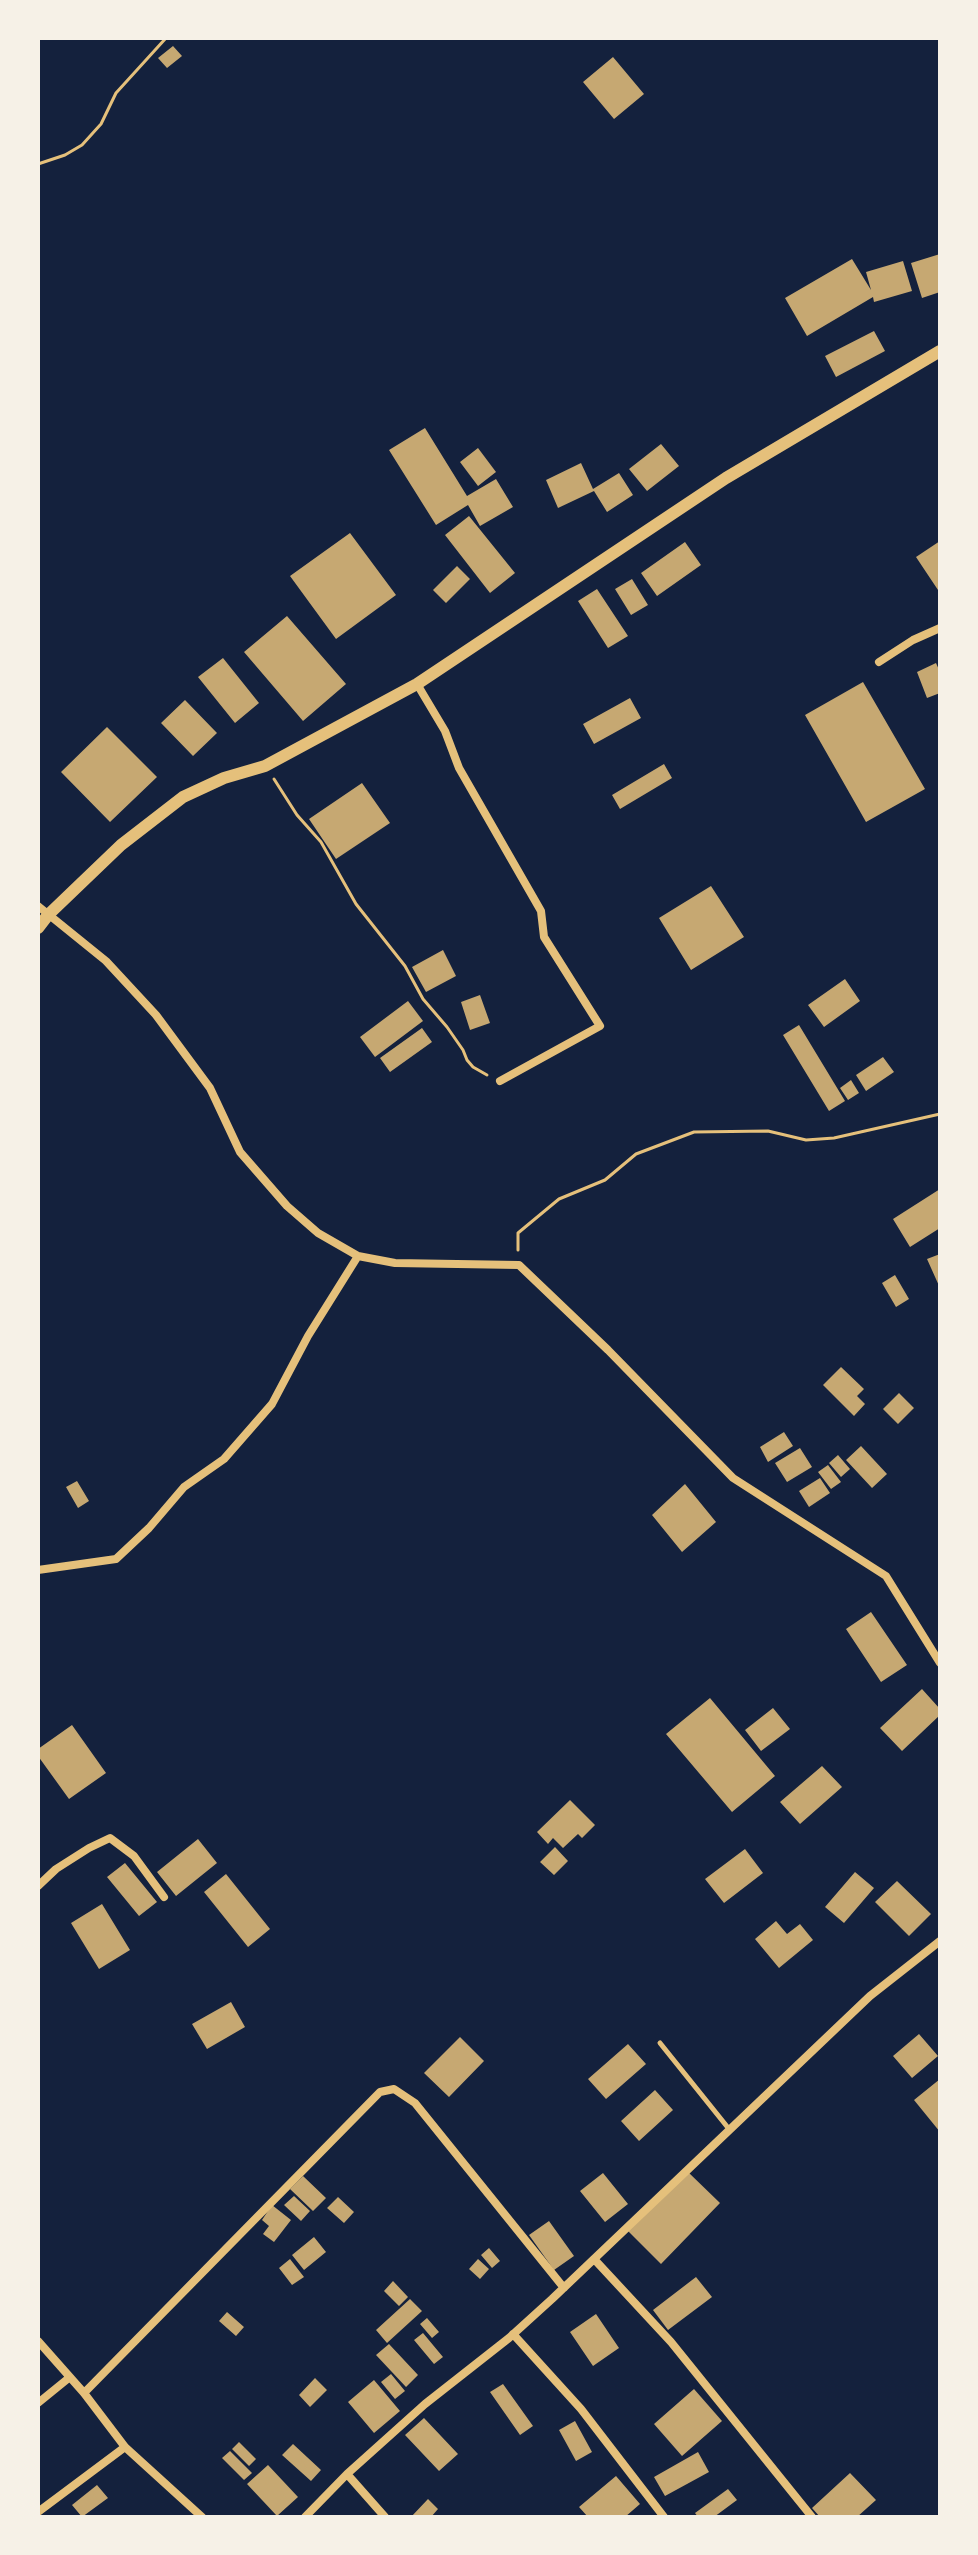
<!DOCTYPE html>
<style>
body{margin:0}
#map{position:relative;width:978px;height:2555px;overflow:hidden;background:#14213d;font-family:"DejaVu Sans",sans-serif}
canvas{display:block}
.frame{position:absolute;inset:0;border:40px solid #f6f1e7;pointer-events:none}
</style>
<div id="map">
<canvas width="978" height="2555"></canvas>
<div class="frame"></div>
</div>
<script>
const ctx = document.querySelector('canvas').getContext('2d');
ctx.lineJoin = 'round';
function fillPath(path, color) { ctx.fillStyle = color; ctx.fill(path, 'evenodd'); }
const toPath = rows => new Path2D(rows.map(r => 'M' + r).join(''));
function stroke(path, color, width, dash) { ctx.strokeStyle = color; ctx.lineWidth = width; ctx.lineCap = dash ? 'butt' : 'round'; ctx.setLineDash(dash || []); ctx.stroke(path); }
fillPath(toPath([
 [173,46,182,56,167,68,158,58],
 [613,57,644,94,614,119,583,82],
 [940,254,940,292,922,298,911,263],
 [852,259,871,290,866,272,903,261,912,291,874,302,873,297,807,336,785,298],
 [874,331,885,351,836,377,825,356],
 [425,428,467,496,496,479,513,507,480,526,468,505,436,525,389,450],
 [661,444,679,466,647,491,629,469],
 [478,448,496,472,478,486,460,462],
 [581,463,593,489,619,473,633,495,607,512,594,491,558,508,546,480],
 [469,516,515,573,490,593,445,535],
 [350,533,396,595,336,639,290,576],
 [940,541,940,593,916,557],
 [685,542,701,565,657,596,641,573],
 [457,566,470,579,446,603,433,590],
 [632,579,648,605,631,615,615,589],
 [597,589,628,636,608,648,578,601],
 [287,616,346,684,303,721,244,652],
 [223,658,259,703,235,723,198,677],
 [936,663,940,672,940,693,927,698,917,672],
 [863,682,925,789,866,822,805,715],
 [630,698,641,718,594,744,583,724],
 [185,700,217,733,193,756,161,723],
 [107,727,157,777,110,822,61,772],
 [664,764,672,778,620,809,612,795],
 [362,783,390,823,336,859,309,819],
 [711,886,744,937,691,970,659,918],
 [443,950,456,976,426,992,412,967],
 [845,979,860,1001,824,1027,808,1005],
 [480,995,490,1023,470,1030,461,1002],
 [408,1001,423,1021,375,1057,360,1037],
 [799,1025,845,1101,829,1111,783,1035],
 [422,1028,432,1042,390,1072,380,1058],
 [883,1057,894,1072,866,1091,856,1075],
 [851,1080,859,1093,848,1100,840,1088],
 [940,1189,940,1228,910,1247,893,1219],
 [940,1254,940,1288,927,1259],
 [895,1275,909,1299,896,1307,882,1283],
 [841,1367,864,1389,857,1396,865,1404,854,1416,823,1385],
 [899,1393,914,1408,898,1424,883,1409],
 [784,1432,793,1446,768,1462,760,1447],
 [861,1446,887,1474,872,1488,846,1460],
 [800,1448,812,1467,787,1482,775,1463],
 [838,1455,850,1469,841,1477,829,1463],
 [828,1465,841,1482,831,1489,818,1472],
 [820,1478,830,1493,809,1507,799,1491],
 [77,1481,89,1501,78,1508,66,1487],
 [685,1484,716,1522,682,1552,652,1515],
 [871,1612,907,1665,881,1682,846,1629],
 [922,1689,940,1709,940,1715,902,1751,880,1728],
 [710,1698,775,1776,732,1812,666,1734],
 [773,1708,790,1729,761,1751,745,1730],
 [72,1725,106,1773,69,1799,38,1756,38,1749],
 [822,1766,842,1787,800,1824,780,1802],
 [570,1800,595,1825,582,1838,578,1834,563,1848,553,1838,548,1844,537,1832],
 [198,1839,217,1863,176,1896,157,1872],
 [555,1847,568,1861,554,1875,540,1862],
 [745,1849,763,1873,724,1903,705,1879],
 [125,1863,157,1902,139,1916,107,1877],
 [855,1872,874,1888,844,1923,825,1907],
 [226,1874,270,1929,248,1947,204,1892],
 [897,1881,931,1914,909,1936,875,1902],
 [102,1904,130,1950,99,1969,71,1923],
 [776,1921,787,1934,800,1924,813,1940,779,1968,755,1939],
 [231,2002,245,2027,207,2049,192,2024],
 [919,2034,938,2056,912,2078,893,2056],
 [460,2037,484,2061,449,2097,424,2073],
 [628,2044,646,2064,606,2099,588,2079],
 [940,2079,940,2132,914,2100],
 [655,2090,673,2110,639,2141,621,2121],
 [687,2171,720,2203,661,2264,628,2231],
 [603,2173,628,2204,605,2222,580,2191],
 [303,2176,326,2198,313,2211,290,2189],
 [294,2196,310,2211,301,2221,284,2205],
 [338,2197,354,2212,344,2223,327,2208],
 [272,2205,291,2220,274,2242,263,2234,269,2226,262,2220],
 [549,2221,574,2256,554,2270,529,2235],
 [314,2237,326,2252,304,2270,292,2255],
 [489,2248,500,2261,492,2268,481,2255],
 [290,2259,304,2277,292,2285,279,2268],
 [478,2259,489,2269,480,2279,469,2269],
 [696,2277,712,2297,668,2330,653,2310],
 [393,2281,408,2297,399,2306,384,2291],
 [410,2299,422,2311,387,2343,376,2330],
 [227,2312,244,2327,236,2336,219,2321],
 [596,2314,619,2348,593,2366,570,2332],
 [427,2318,439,2332,432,2338,420,2324],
 [423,2333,443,2357,434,2364,414,2340],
 [389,2344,418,2375,406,2387,376,2355],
 [391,2374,405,2391,395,2399,381,2382],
 [315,2378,327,2390,310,2407,299,2395],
 [374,2380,400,2411,374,2433,348,2402],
 [503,2384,533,2426,520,2435,490,2392],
 [694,2389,722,2421,682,2456,654,2424],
 [424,2418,458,2454,439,2471,405,2435],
 [575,2421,592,2452,576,2461,559,2430],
 [239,2442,256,2459,249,2466,232,2449],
 [293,2444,321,2470,311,2481,282,2455],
 [230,2451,252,2473,244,2480,222,2458],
 [698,2452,709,2472,665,2496,654,2477],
 [268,2465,298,2497,277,2516,247,2484],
 [850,2473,876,2500,857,2517,820,2517,812,2508],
 [616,2476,640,2504,625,2517,588,2517,579,2507],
 [97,2485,108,2498,82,2517,72,2505],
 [728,2489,737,2500,714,2517,698,2517,695,2513],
 [428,2499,438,2509,431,2517,411,2517]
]), '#c6a872');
stroke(toPath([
 [38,164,65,155,82,145,101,124,116,93,166,38],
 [274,779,297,815,321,842,356,904,405,966,423,999,447,1027,463,1050,467,1060,473,1067,487,1075],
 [518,1250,518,1233,559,1199,605,1180,636,1154,694,1132,768,1131,806,1140,834,1138,940,1114]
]), '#e5c07b', 3);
stroke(toPath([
 [660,2043,729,2129]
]), '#e5c07b', 5);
stroke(toPath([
 [879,662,913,640,940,628],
 [417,684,445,731,459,768,541,911,544,937,600,1026,500,1081],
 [38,906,106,961,156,1015,210,1088,240,1152,287,1206,318,1233,358,1256,395,1263,519,1265,608,1350,733,1478,886,1576,940,1663],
 [38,1570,116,1559,149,1528,184,1487,224,1459,272,1404,308,1336,358,1256],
 [38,1886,56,1869,89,1848,110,1838,134,1856,164,1897],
 [594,2259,671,2342,812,2517],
 [513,2334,581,2409,664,2517],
 [38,2341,84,2393,125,2447,202,2517],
 [84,2393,380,2092,394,2089,415,2103,564,2288],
 [38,2403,70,2377],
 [347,2474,385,2517],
 [38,2512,125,2447],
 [305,2517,347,2474,425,2404,509,2338,552,2299,870,1996,940,1941]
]), '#e5c07b', 8);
stroke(toPath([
 [38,928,48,915,121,845,183,797,224,778,265,766,417,684,726,478,940,351]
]), '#e5c07b', 12);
</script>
